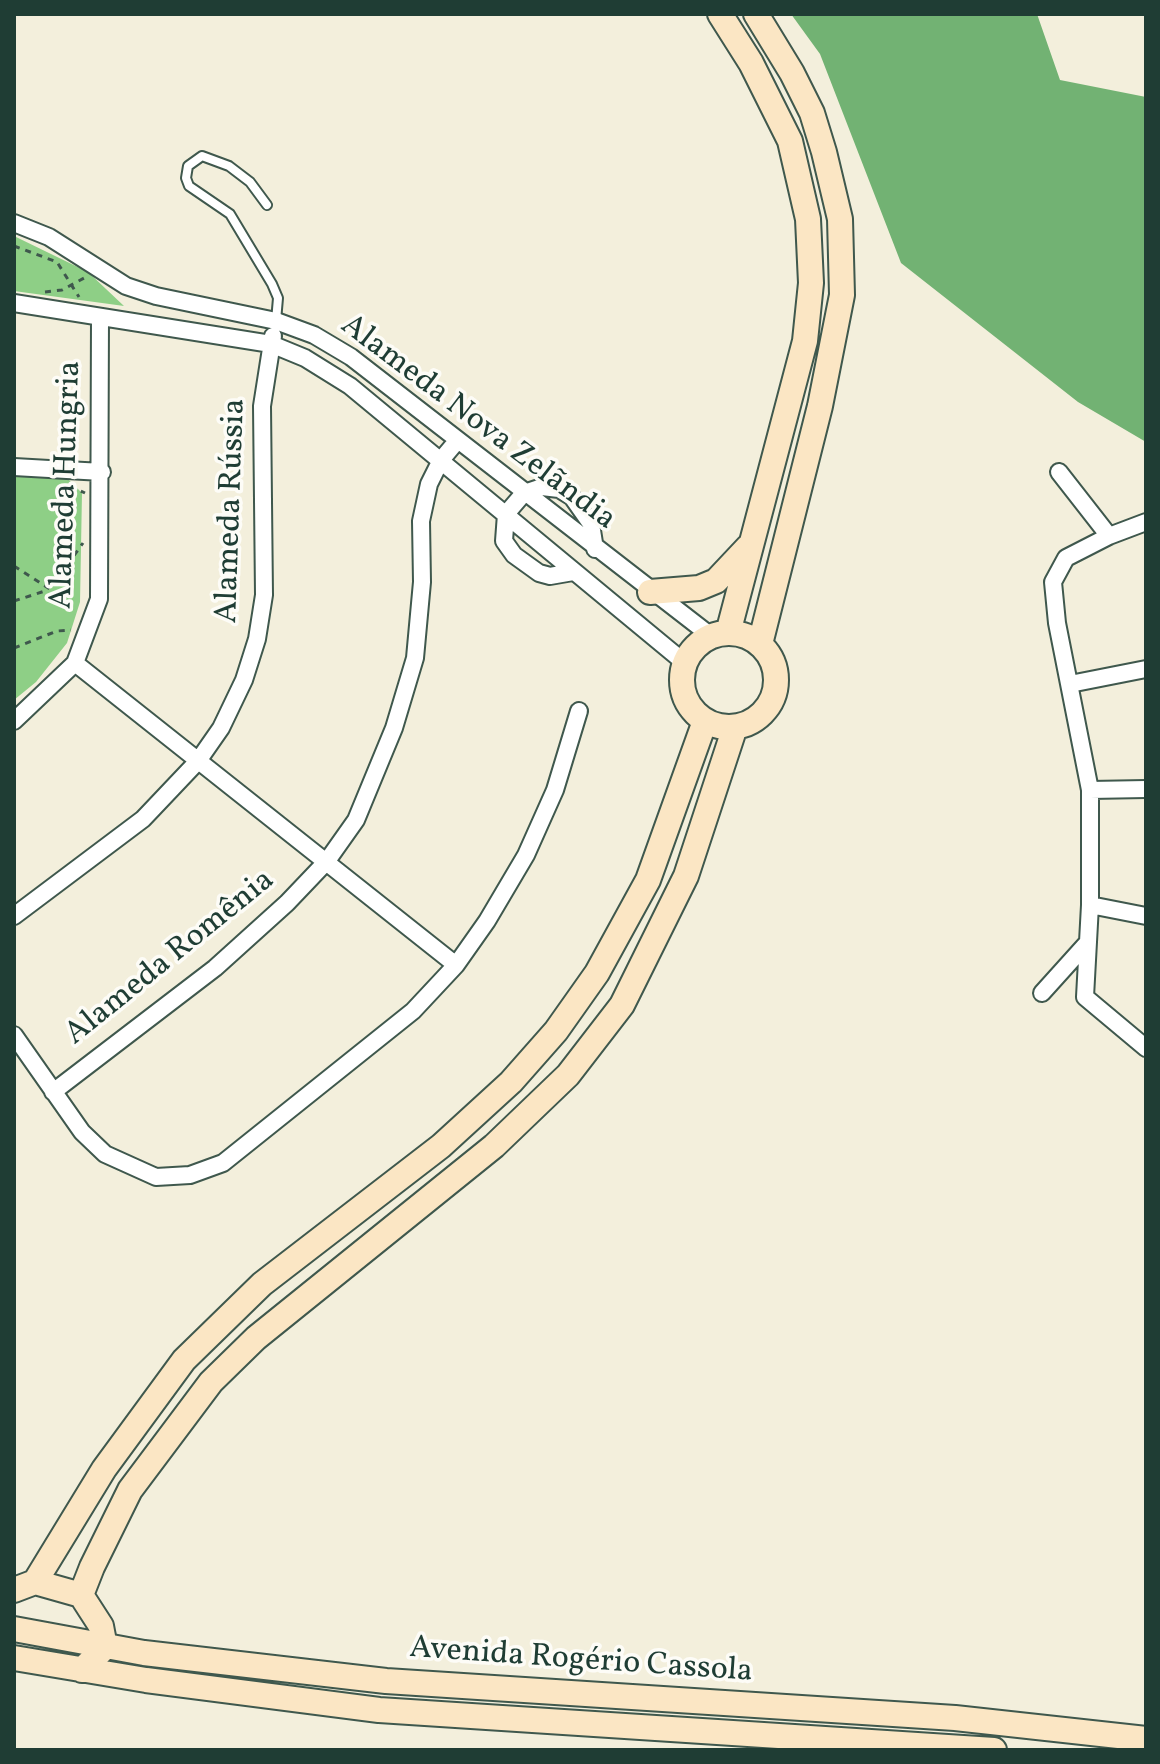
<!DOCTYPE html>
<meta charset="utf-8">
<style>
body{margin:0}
#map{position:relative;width:1160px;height:1764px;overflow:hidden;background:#f3efdc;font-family:Vollkorn,serif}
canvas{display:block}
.frame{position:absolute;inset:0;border:16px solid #1f3d34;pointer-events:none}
</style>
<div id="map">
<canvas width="1160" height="1764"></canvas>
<div class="frame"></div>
</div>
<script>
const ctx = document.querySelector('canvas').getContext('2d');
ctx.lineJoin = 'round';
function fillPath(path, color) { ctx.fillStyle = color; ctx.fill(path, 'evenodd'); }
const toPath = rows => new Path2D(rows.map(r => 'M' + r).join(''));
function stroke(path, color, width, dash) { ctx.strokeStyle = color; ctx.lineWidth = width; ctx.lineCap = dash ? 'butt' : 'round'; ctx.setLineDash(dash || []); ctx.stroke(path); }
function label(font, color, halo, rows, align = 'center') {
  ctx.font = font + ' Vollkorn,serif'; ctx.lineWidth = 7; ctx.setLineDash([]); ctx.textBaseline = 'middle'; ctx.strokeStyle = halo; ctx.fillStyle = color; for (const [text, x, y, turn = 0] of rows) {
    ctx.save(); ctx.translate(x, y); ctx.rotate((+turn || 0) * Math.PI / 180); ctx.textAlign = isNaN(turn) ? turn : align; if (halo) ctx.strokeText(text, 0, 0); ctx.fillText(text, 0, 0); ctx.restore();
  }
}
fillPath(toPath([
 [14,236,88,272,124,306,14,291],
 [18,476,67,478,82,493,80,602,67,643,36,682,14,700,14,478]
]), '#8ecf86');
fillPath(toPath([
 [791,14,1037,14,1060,80,1146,97,1146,442,1078,402,901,263,820,54]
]), '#72b273');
const service = toPath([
 [267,205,250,182,229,166,202,156,188,166,186,178,189,186,230,214,272,284,278,298,276,321]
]);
const minor = toPath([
 [14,223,49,237,126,286,156,296,276,321,314,335,351,357,711,636],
 [14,303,271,344,305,358,350,386,685,663],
 [14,467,102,472],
 [1059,472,1109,536],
 [1146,522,1109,536,1066,558,1053,582,1057,623,1090,790,1090,905,1085,997,1146,1048],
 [573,572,550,576,539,573,514,555,504,541,506,514,524,493,542,487,559,489,572,497,591,524,595,549],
 [75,663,456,965],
 [1070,684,1146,669],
 [14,721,75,663,99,599,100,317],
 [1090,790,1146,789],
 [1090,905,1146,916],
 [14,916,143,819,198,761,221,728,244,680,257,639,264,595,262,406,273,336],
 [1042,993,1088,942],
 [14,1035,82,1132,105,1154,156,1177,190,1175,223,1163,413,1011,456,965,487,921,526,855,555,790,579,711],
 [53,1092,215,968,287,903,327,861,356,820,394,728,415,658,422,582,421,521,429,484,441,460,457,441]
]);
const secondary = toPath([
 [720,14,751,63,790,141,808,219,811,283,805,341,728,633],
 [756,14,792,73,812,113,824,152,840,219,842,295,820,406,760,644],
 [650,592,699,588,716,581,748,547],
 '682 680a47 47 0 1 1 94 0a47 47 0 1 1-94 0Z',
 [35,1582,104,1469,184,1360,262,1284,441,1146,511,1082,556,1031,597,973,648,880,705,721],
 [14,1590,35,1582,81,1595],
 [14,1629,144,1653,386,1681,955,1718,1146,1739],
 [14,1658,146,1680,379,1710,994,1750],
 [82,1670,105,1647,101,1626,81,1595,92,1567,130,1490,211,1382,256,1338,494,1146,568,1075,622,1005,686,876,735,727]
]);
stroke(service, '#3f584d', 12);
stroke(minor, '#3f584d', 20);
stroke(secondary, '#3f584d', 28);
stroke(toPath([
 [14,246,57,262,79,297],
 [45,292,62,290,86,277],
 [70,486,85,493],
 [14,566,50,589,83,543],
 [14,601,48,590],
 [14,648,57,631,71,630]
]), '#3f584d', 3, [6, 6]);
stroke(service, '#fff', 8);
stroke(minor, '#fff', 16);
stroke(secondary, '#fbe6c4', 24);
label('32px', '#1f3d34', '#fdfcf7', [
 ["Alameda Nova Zelãndia",477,424,37],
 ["Alameda Hungria",68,485,-88],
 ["Alameda Rússia",233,511,-88],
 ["Alameda Romênia",171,959,-39],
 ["Avenida Rogério Cassola",581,1662,4]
]);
</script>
